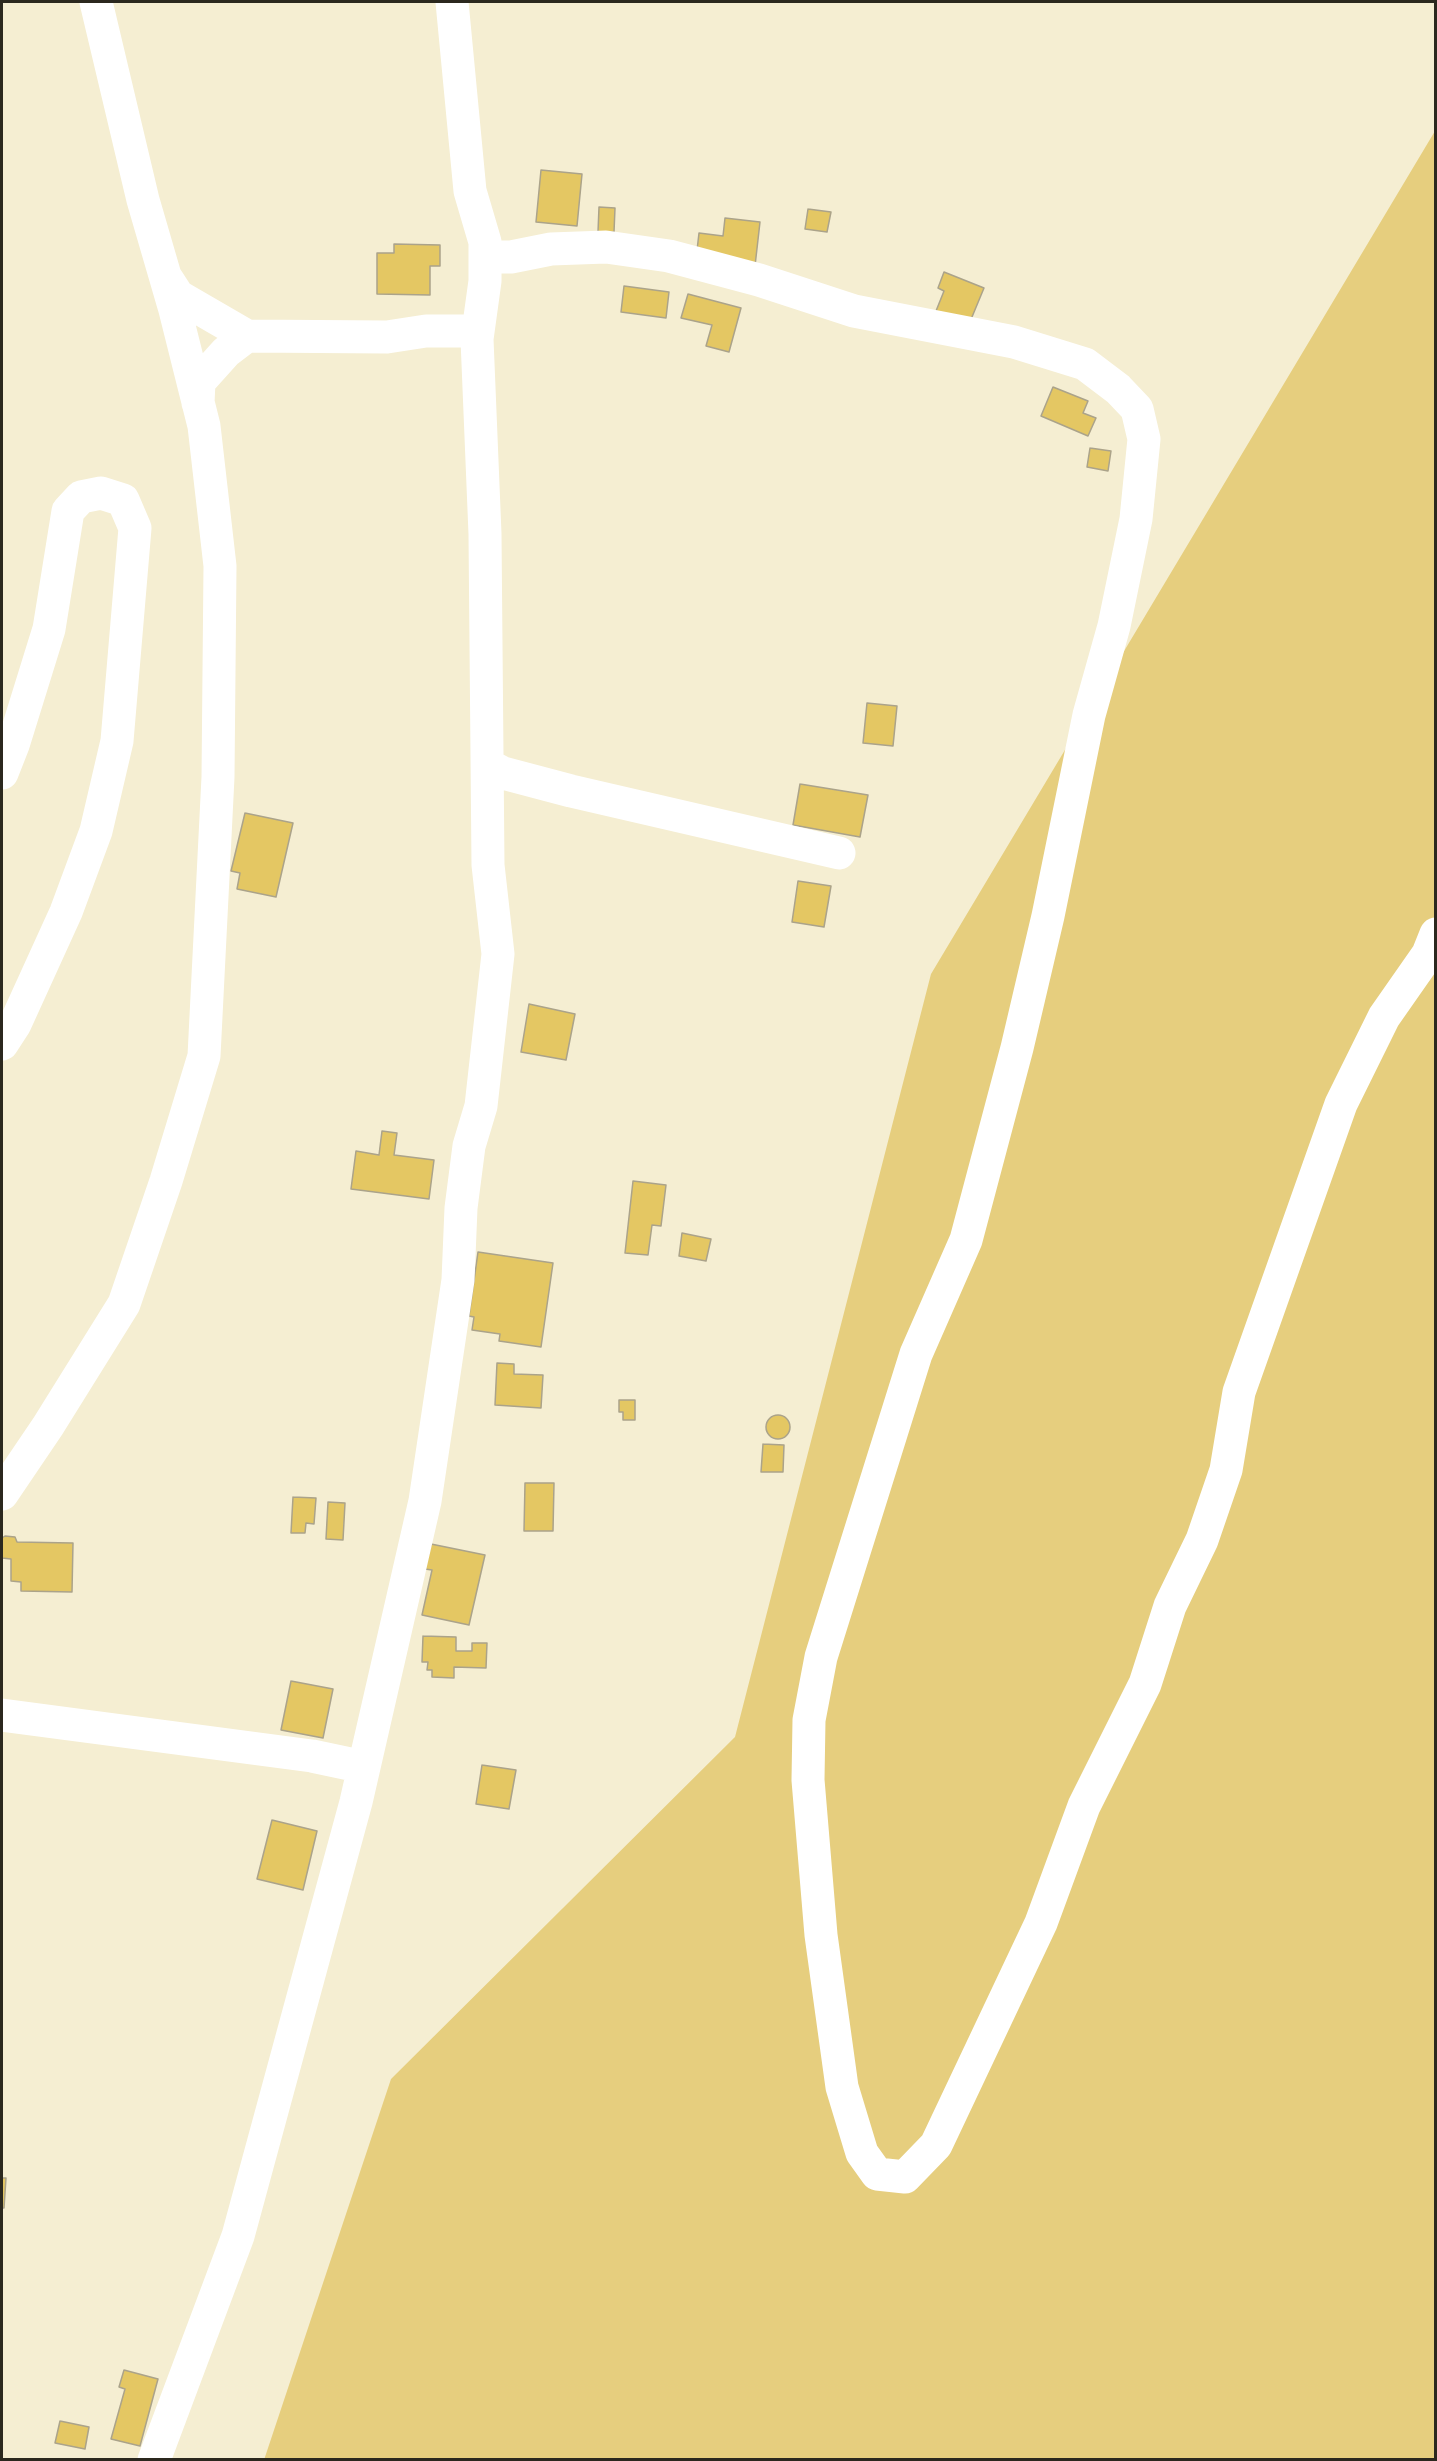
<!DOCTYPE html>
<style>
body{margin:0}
#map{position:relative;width:1437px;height:2461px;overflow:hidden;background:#f5eed2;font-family:"PT Serif",serif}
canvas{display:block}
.frame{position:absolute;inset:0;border:3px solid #2b281e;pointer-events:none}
</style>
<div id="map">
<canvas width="1437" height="2461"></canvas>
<div class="frame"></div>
</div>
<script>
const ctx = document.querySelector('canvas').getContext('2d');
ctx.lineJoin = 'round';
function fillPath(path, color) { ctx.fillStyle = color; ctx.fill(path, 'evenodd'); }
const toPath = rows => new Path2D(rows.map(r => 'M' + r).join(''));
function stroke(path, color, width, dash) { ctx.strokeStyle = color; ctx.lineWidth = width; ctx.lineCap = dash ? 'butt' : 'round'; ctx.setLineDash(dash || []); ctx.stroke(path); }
fillPath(toPath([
 [1435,131,1435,2459,264,2460,391,2079,735,1737,931,974]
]), '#e6ce7e');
const building = toPath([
 [541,170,582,174,577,226,536,222,541,170],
 [599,207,615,208,614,232,598,232,599,207],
 [808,209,831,212,827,232,805,229,808,209],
 [725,218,760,222,755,266,696,259,699,233,723,236,725,218],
 [394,244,440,245,440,266,430,266,430,295,377,294,377,253,394,253,394,244],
 [944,272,984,288,967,329,934,316,944,291,938,288,944,272],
 [624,286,669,292,666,318,621,312,624,286],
 [688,294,741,308,729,352,706,346,712,325,681,318,688,294],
 [1053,387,1088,401,1083,413,1096,418,1088,436,1041,416,1053,387],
 [1090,448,1111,451,1108,471,1087,467,1090,448],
 [867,703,897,706,893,746,863,743,867,703],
 [800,784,868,795,860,837,793,825,800,784],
 [245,813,293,823,276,897,237,889,240,873,231,871,245,813],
 [798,881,831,886,824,927,792,922,798,881],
 [529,1004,575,1014,566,1060,521,1052,529,1004],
 [382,1131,397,1133,394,1155,434,1160,429,1199,351,1189,356,1151,379,1155,382,1131],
 [633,1181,666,1185,661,1226,652,1225,648,1255,625,1253,633,1181],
 [682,1233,711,1239,706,1261,679,1256,682,1233],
 [478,1252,553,1263,541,1347,499,1341,500,1334,472,1330,474,1317,469,1316,478,1252],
 [497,1363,514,1364,514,1374,543,1375,541,1408,495,1405,497,1363],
 [619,1400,635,1400,635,1420,623,1420,623,1412,619,1412,619,1400],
 '766 1427a12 12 0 1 1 24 0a12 12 0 1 1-24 0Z',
 [763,1444,784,1445,783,1472,761,1472,763,1444],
 [525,1483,554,1483,553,1531,524,1531,525,1483],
 [293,1497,316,1498,314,1524,306,1523,305,1533,291,1533,293,1497],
 [328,1502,345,1503,343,1540,326,1539,328,1502],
 [5,1536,15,1537,17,1542,73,1543,72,1592,21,1591,21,1582,11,1581,11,1559,2,1558,2,1538,5,1536],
 [431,1544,485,1555,469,1625,422,1615,432,1570,425,1569,431,1544],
 [423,1636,456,1637,456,1651,472,1651,472,1643,487,1643,486,1668,454,1667,454,1678,432,1677,432,1670,427,1670,428,1662,422,1662,423,1636],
 [291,1681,333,1689,323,1738,281,1730,291,1681],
 [482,1765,516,1770,509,1809,476,1804,482,1765],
 [272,1820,317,1831,303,1890,257,1879,272,1820],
 [2,2178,6,2178,4,2208,2,2208,2,2178],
 [124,2370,158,2379,140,2446,111,2439,125,2389,119,2387,124,2370],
 [60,2421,89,2427,85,2449,55,2443,60,2421]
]);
fillPath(building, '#e4c763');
stroke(building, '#aba38a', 1.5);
stroke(toPath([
 [485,257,511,257,551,249,606,247,669,256,759,280,854,311,1014,342,1085,364,1118,389,1137,409,1144,439,1136,519,1114,626,1089,715,1048,916,1017,1048,966,1240,916,1354,821,1657,809,1720,808,1780,821,1935,842,2087,862,2153,877,2174,905,2177,936,2145,1041,1923,1084,1806,1145,1684,1170,1606,1202,1540,1226,1470,1239,1392,1341,1104,1384,1017,1428,954,1436,934],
 [167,279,178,296,247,336],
 [198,403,199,382,226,352,247,336,387,337,426,331,478,331],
 [488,765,503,773,571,791,839,853],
 [2,773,13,745,49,629,68,511,81,497,101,493,123,500,135,528,117,741,96,831,66,912,15,1024,2,1044],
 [2,1494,48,1426,124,1304,166,1181,204,1056,218,777,220,566,204,426,175,310,143,200,96,2],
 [2,1715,312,1756,364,1767],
 [154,2460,238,2236,356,1802,425,1501,458,1280,461,1208,469,1146,481,1106,498,954,488,865,485,534,477,339,485,281,485,242,470,191,452,2]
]), '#fff', 33);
</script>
